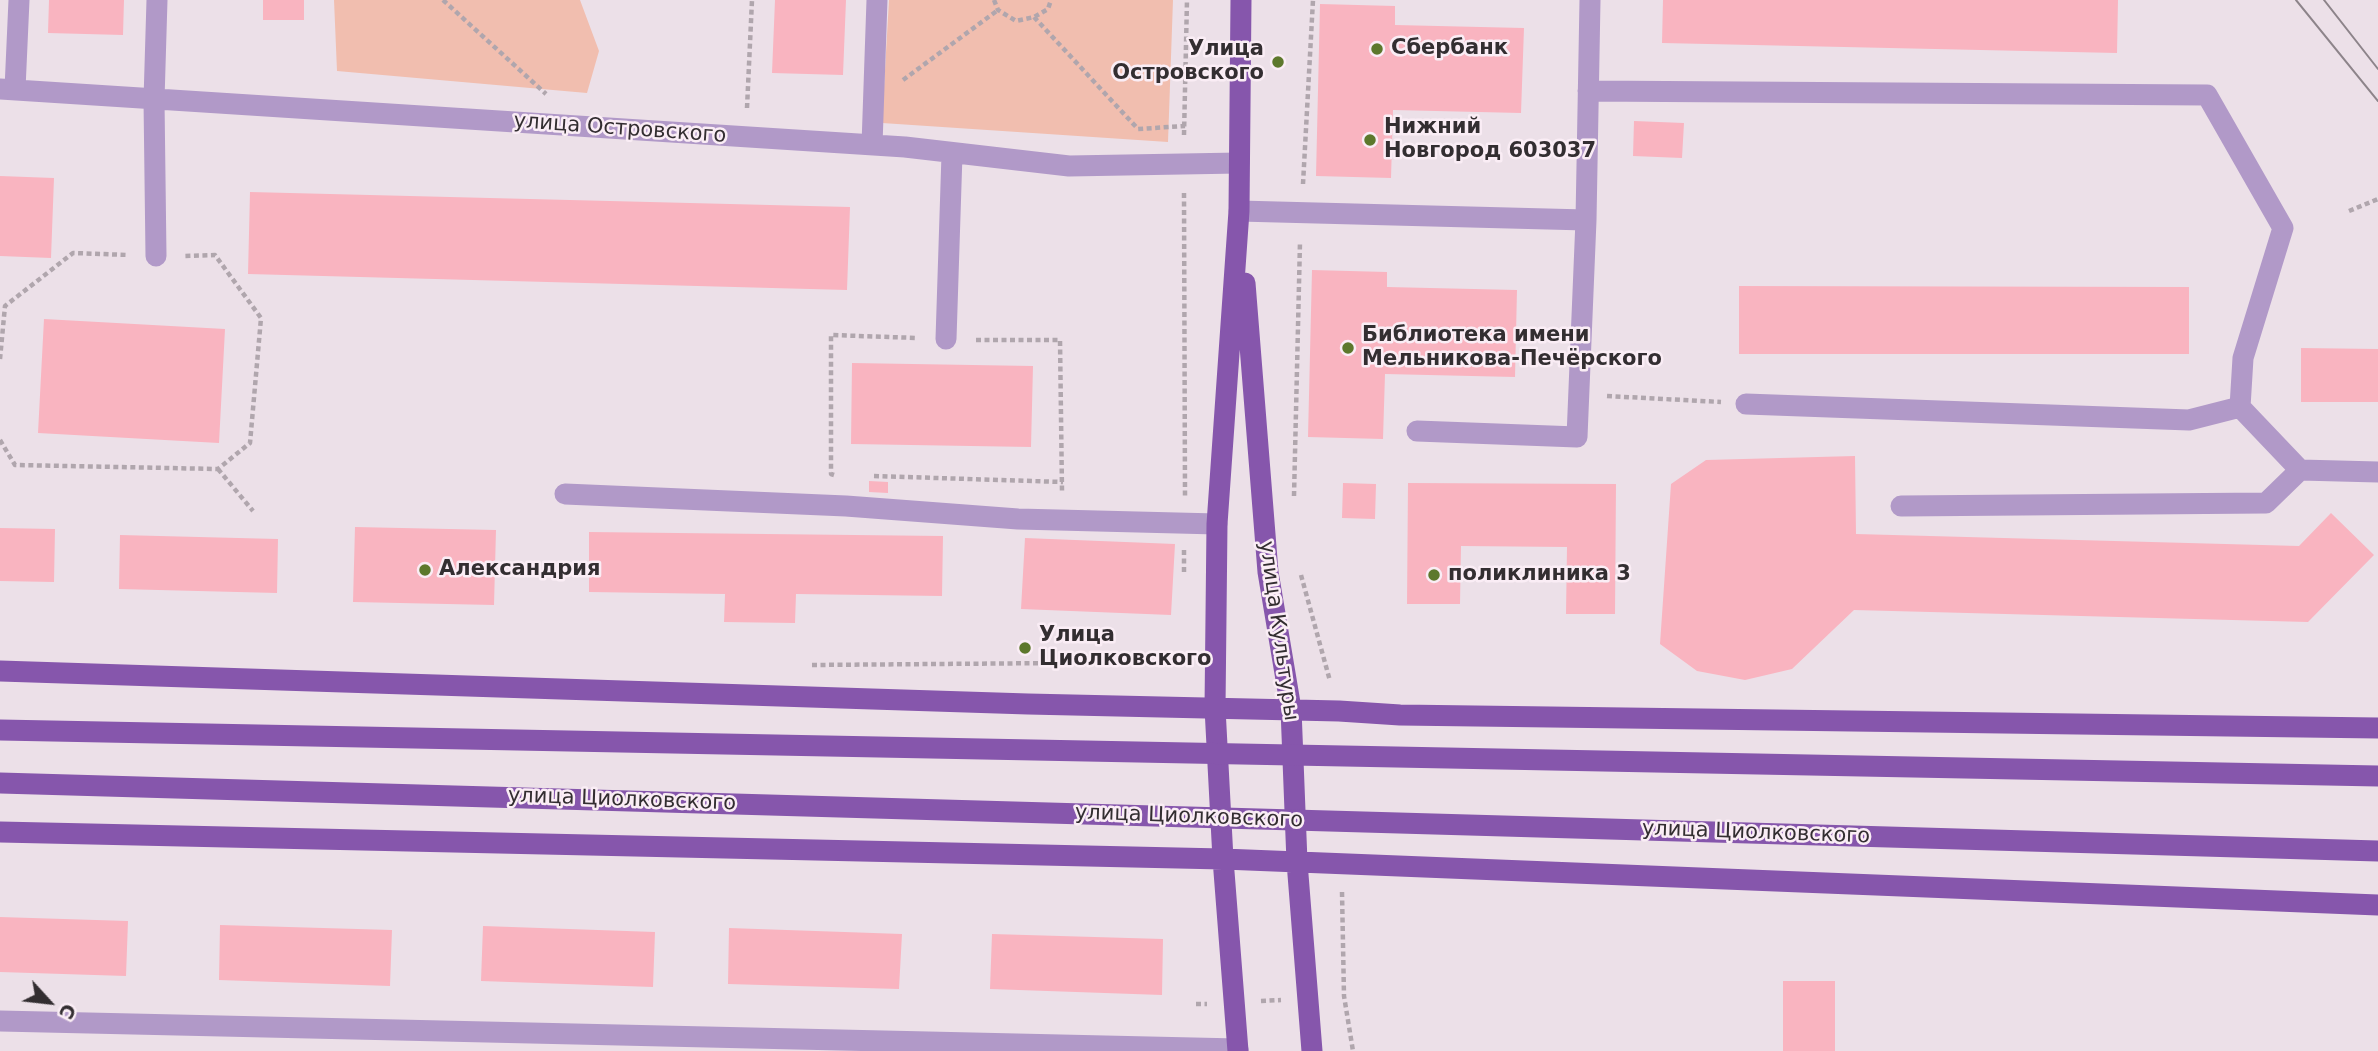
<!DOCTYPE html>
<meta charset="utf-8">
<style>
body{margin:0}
#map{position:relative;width:2378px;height:1051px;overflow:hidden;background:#ece0e8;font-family:"DejaVu Sans",sans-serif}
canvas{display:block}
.north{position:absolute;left:14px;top:967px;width:70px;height:70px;-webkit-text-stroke:5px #faedf5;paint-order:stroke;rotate:117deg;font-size:19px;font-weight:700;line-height:28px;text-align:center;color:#332e31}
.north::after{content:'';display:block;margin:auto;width:24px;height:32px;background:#332e31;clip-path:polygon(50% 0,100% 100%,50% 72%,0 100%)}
</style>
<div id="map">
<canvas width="2378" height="1051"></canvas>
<div class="north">С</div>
</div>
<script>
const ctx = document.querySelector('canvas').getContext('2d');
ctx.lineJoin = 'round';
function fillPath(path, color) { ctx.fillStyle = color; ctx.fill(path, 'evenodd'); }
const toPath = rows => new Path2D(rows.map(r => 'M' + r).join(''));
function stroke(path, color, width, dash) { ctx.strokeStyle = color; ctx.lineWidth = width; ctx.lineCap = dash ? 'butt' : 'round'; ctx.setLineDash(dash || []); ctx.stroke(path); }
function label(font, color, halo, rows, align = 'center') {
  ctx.font = font + ' "DejaVu Sans",sans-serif'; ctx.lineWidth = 5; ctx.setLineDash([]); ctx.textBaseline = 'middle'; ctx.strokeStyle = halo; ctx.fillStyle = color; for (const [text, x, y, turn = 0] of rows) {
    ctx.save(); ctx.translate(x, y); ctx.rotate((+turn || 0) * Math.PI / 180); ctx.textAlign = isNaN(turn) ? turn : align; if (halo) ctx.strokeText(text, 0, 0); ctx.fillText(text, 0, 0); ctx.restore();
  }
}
fillPath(toPath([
 [334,0,580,0,599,51,587,93,337,71],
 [889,0,1173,0,1168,142,882,123]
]), '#f1beaf');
fillPath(toPath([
 [49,0,124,0,123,35,48,33],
 [263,0,304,0,304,20,263,20],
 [775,0,846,0,843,75,772,73],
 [1663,0,2118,0,2117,53,1662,43],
 [1320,4,1395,6,1395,25,1524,28,1521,113,1393,110,1391,178,1316,176],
 [1634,121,1684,123,1682,158,1633,156],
 [0,176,54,178,51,258,0,256],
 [250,192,850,207,847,290,248,274],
 [1312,270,1387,272,1387,287,1517,290,1515,377,1385,374,1383,439,1308,437],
 [1739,286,2189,287,2189,354,1739,354],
 [44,319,225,329,219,443,38,433],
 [2301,348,2378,349,2378,402,2301,402],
 [852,363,1033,366,1031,447,851,444],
 [1855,456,1856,534,2299,546,2331,513,2374,555,2308,622,1854,610,1792,669,1745,680,1697,671,1660,644,1671,484,1706,460],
 [869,481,888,482,888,493,869,492],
 [1343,483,1376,484,1375,519,1342,518],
 [1408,483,1616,484,1615,614,1566,614,1567,547,1461,546,1460,604,1407,604],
 [355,527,496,530,494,605,353,602],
 [0,528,55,529,54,582,0,581],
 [589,532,943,536,942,596,796,594,795,623,724,622,725,594,589,592],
 [120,535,278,539,277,593,119,589],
 [1025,538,1175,544,1171,615,1021,609],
 [0,917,128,921,126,976,0,972],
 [220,925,392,930,390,986,219,980],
 [483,926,655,932,653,987,481,981],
 [729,928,902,934,899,989,728,984],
 [992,934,1163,939,1162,995,990,989],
 [1783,981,1835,981,1835,1051,1783,1051]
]), '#f9b4c0');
stroke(toPath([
 [443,0,546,94],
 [994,0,998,10,1016,21,1034,17,1048,9,1051,0],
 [1034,17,1138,129,1185,126],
 [903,80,998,10],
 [747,108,752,0],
 [1184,135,1187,0],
 [1303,184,1313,0],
 [1184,193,1185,496],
 [2349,211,2378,199],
 [976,340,1060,340,1062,491],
 [0,359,5,306,73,253,129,255],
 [1607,396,1721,402],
 [0,440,15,465,218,469,250,443,261,318,215,255,183,256],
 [218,469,253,511],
 [834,475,831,474,831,335,918,338],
 [874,476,1063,482],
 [1294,496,1300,242],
 [1184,550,1184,573],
 [1301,575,1330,681],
 [812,665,1185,662,1185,659],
 [1342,892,1344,996,1353,1051],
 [1261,1001,1281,1000],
 [1196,1004,1207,1004]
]), '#b0a6ad', 4.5, [5, 3.5]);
stroke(toPath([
 [0,89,905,147,1069,166,1239,163],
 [15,89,19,0],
 [1588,91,2207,95,2283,228,2243,358,2240,407,2300,470],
 [872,145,877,0],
 [1239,211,1586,220,1590,0],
 [156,256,154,100,157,0],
 [946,339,952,154],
 [1746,404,2189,420,2240,407],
 [1417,431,1577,437,1586,220],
 [565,494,846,506,1018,519,1217,524],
 [1901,506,2266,503,2300,470,2378,472],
 [0,1021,1238,1049]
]), '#b199c8', 21);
stroke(toPath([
 [1245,283,1268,572,1291,709,1297,862,1312,1051],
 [0,671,1028,704,1339,711,1400,715,2378,728],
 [0,832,1223,859,2378,905],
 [1238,1051,1223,859,1215,708,1217,524,1239,211,1241,0]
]), '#8656ac', 21);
stroke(toPath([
 [2296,0,2378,101],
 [2324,0,2378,69]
]), '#8d848a', 2);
stroke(toPath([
 [0,730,2378,776],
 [0,783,2378,851]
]), '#8656ac', 21);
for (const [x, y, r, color] of [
 [1377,49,7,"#5d782c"],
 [1278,62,7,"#5d782c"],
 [1370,140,7,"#5d782c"],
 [1348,348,7,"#5d782c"],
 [425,570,7,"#5d782c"],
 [1434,575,7,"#5d782c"],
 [1025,648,7,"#5d782c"]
]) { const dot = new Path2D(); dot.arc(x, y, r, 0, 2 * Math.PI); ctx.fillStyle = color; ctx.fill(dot); stroke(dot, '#faedf5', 2.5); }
label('bold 21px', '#332e31', '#faedf5', [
 ["Сбербанк",1391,49],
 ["Улица",1264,50,"right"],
 ["Островского",1264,74,"right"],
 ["Нижний",1384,128],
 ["Новгород 603037",1384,152],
 ["Библиотека имени",1362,336],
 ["Мельникова-Печёрского",1362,360],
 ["Александрия",439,570],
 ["поликлиника 3",1448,575],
 ["Улица",1039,636],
 ["Циолковского",1039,660]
], 'left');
label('21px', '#332e31', '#faedf5', [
 ["улица Островского",620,129,4],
 ["улица Культуры",1278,631,82],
 ["улица Циолковского",622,800,2],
 ["улица Циолковского",1189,817,2],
 ["улица Циолковского",1756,833,2]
]);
</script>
